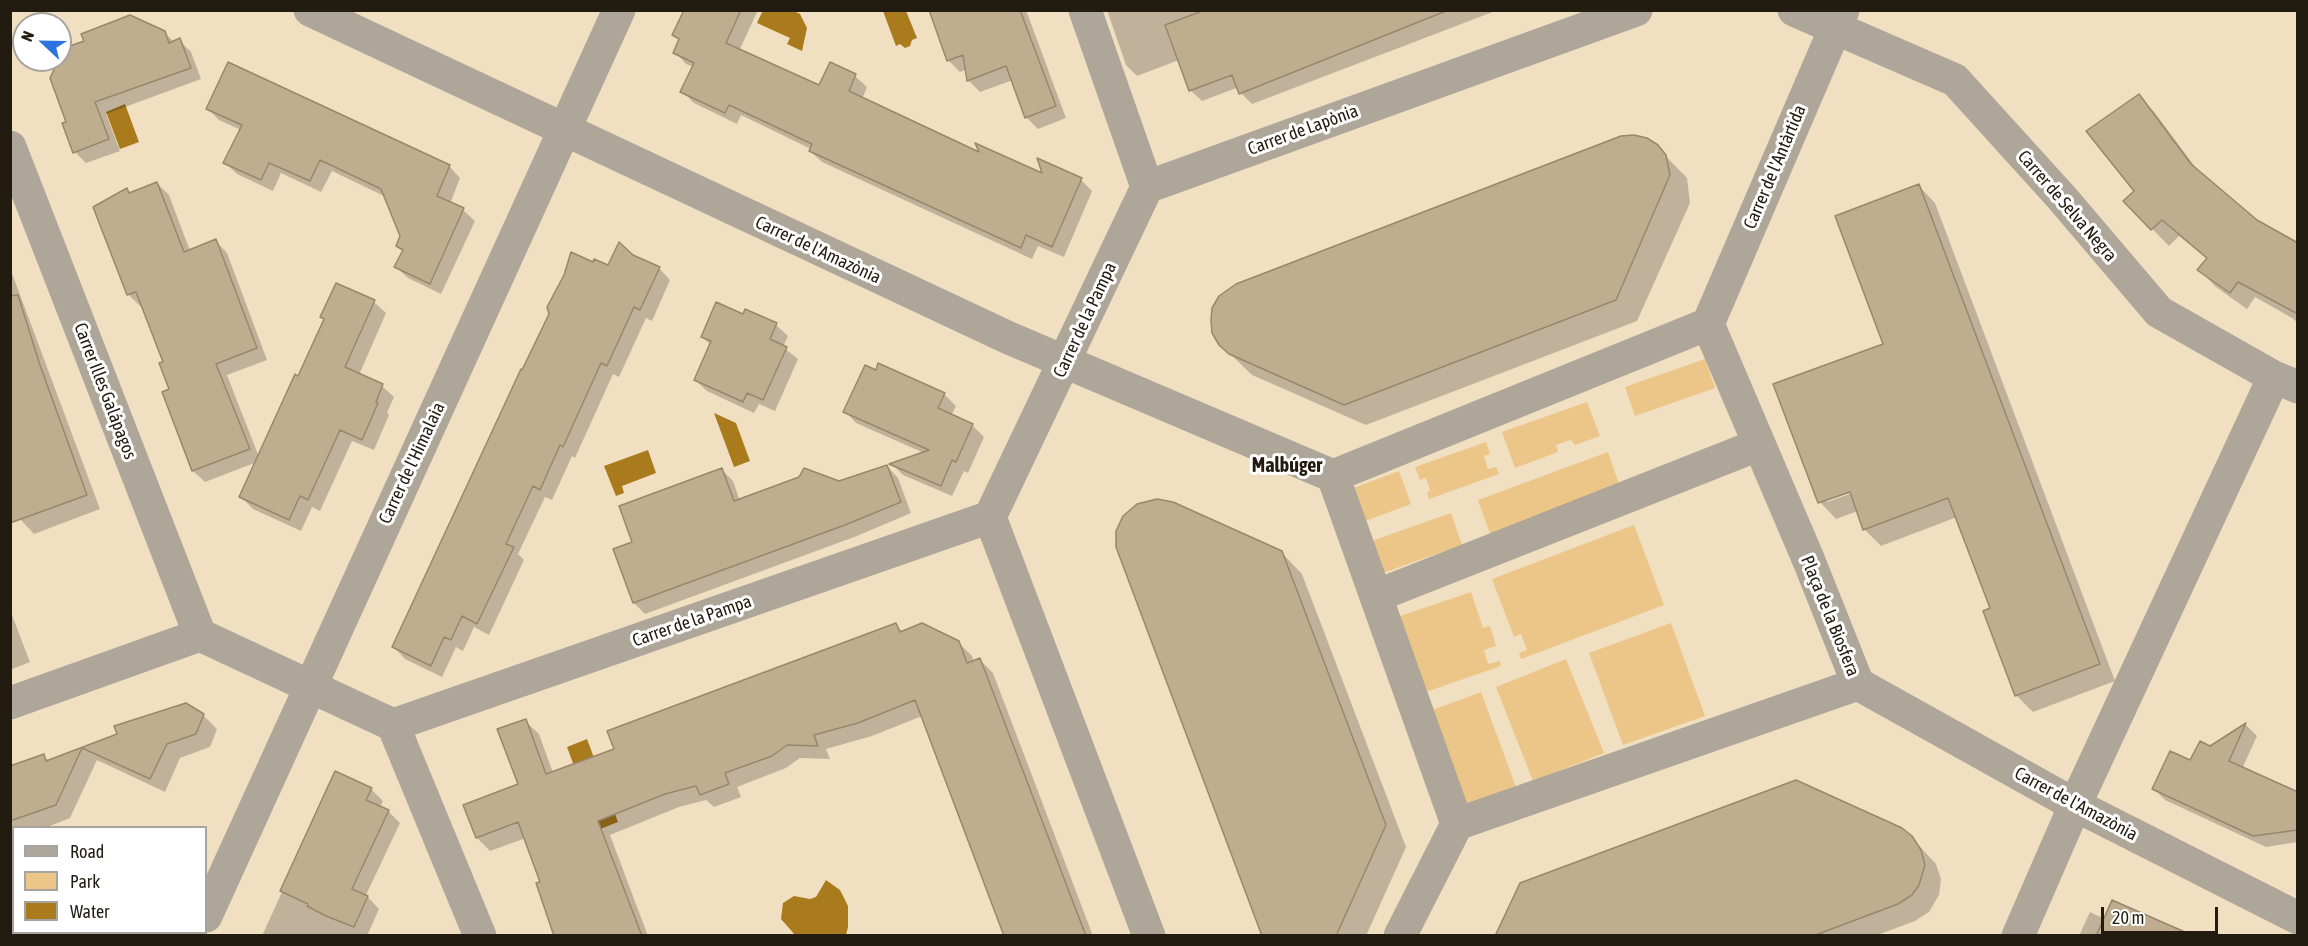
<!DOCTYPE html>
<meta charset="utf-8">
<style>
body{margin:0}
#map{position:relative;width:2308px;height:946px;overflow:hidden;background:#f1dfc1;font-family:"Asap Condensed",sans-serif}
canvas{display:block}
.frame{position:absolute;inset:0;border:12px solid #221b10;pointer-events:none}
.legend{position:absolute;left:12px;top:826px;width:195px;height:108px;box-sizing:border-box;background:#fff;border:2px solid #a7a49f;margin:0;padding:8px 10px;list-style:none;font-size:18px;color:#221b10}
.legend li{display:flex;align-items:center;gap:12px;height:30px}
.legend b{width:30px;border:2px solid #a7a49f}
.north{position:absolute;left:12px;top:12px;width:60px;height:60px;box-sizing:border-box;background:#fff;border:2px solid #a7a49f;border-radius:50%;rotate:292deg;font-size:16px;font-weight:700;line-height:24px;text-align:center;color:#221b10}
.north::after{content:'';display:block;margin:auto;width:21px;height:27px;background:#2f71de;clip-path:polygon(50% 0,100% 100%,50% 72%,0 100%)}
.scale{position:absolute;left:2101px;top:907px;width:117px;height:27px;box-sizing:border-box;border:3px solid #221b10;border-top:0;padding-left:8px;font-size:18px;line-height:21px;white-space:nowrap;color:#221b10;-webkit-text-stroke:4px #fff;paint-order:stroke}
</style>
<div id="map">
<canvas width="2308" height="946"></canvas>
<div class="frame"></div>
<ul class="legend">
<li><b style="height:8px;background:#ada699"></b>Road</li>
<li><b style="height:16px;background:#ebc688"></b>Park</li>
<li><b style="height:16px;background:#a97b1d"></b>Water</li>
</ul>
<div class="north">N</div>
<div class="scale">20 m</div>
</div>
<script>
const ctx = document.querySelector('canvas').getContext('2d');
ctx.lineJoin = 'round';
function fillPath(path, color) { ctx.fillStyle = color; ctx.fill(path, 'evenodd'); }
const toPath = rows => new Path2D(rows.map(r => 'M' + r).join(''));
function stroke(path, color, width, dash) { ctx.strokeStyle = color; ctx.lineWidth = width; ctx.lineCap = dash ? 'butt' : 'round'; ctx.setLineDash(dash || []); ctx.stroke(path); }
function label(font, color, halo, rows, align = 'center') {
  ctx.font = font + ' "Asap Condensed",sans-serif'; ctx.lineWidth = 6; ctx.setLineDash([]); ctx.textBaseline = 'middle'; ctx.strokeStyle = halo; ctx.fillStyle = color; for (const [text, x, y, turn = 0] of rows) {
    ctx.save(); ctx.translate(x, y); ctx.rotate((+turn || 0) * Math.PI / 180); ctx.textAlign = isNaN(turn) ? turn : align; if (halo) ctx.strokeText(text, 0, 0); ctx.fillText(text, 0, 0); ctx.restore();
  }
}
fillPath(toPath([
 [1705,359,1715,388,1635,416,1625,387],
 [1587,402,1600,436,1575,445,1571,440,1556,445,1558,452,1515,468,1502,432],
 [1486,442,1490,454,1484,456,1488,469,1496,467,1499,474,1429,499,1427,492,1430,491,1426,478,1420,480,1415,467],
 [1608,452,1620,487,1490,534,1478,500],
 [1399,471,1411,504,1357,524,1345,491],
 [1451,513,1462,545,1377,575,1366,543],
 [1634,525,1664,605,1521,659,1519,653,1527,650,1521,634,1514,637,1492,579],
 [1471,592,1483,628,1490,626,1496,646,1484,650,1488,664,1500,661,1501,666,1420,694,1394,618],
 [1671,623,1705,716,1623,745,1589,653],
 [1566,659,1604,753,1533,781,1496,687],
 [1481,692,1516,787,1463,807,1427,712]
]), '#ebc688');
fillPath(toPath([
 [763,10,794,11,800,14,807,28,802,51,787,44,790,38,757,23],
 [883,11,906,11,917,38,912,40,910,46,905,48,900,44,896,46],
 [125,104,139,142,120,149,106,112],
 [714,413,736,423,750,461,734,467],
 [648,450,656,473,622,486,624,493,616,496,604,466],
 [587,739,618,822,598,830,567,747],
 [826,880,840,890,848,906,848,927,846,935,795,935,781,919,783,903,794,896,810,899,816,897]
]), '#a97b1d');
fillPath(toPath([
 [686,10,758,10,739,51,819,87,830,64,855,76,867,87,862,99,981,155,1044,176,1081,180,1092,191,1064,257,1038,246,1032,259,822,162,810,151,811,149,741,115,737,124,694,103,682,91,693,67,686,64,675,52,680,41,674,35],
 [931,10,1026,10,1066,118,1038,129,1026,117,1013,80,980,92,968,80,967,69,960,72,948,60],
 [1107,10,1498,10,1252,104,1241,93,1239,87,1202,101,1190,90,1179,60,1137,76,1126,65],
 [164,32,174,42,179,40,191,52,201,79,106,114,120,151,86,163,75,152,68,123],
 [2139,96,2155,113,2202,176,2256,221,2298,243,2298,323,2292,318,2255,297,2247,309,2216,287,2199,270,2207,259,2179,236,2169,246,2125,201,2136,191],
 [208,109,449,166,460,178,450,204,463,210,475,221,441,294,408,278,396,267,403,252,398,246,402,236,386,197,332,171,321,192,281,173,273,191,237,174,225,163,241,130,219,120],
 [1652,142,1687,178,1690,203,1637,321,1366,425,1252,375,1220,344],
 [157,183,169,195,190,251,216,241,227,253,267,360,227,375,259,457,299,378,325,320,322,317,336,285,374,302,386,313,359,375,382,386,394,397,387,413,389,415,374,450,352,441,320,511,312,507,301,531,253,509,241,497,257,462,205,482,193,471,165,363,143,305,140,306,128,294,127,190,131,193],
 [1919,186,1935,203,2115,681,2033,712,2016,695,1992,609,1957,517,1881,546,1864,529,1858,511,1836,519,1820,502,1775,385,1885,344],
 [1857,488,1858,491,1827,502,1827,499],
 [632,256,659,268,670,280,652,321,646,318,619,377,613,374,575,458,572,456,552,500,545,497,518,554,524,560,489,635,474,627,463,651,456,647,442,677,405,659,394,647,594,264,609,267],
 [10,268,100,509,34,534,20,519,10,495],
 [746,311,776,325,788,336,783,347,798,359,775,411,759,404,754,413,707,391,695,380,711,345,702,337,744,316],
 [944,394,956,406,951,416,972,425,984,437,968,473,964,471,952,496,903,475,892,464,924,453,856,423,845,411],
 [887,466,898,478,911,513,857,536,645,614,634,603,634,543,722,470,733,481,740,501,839,483],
 [1281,552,1302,574,1406,847,1366,936,1265,936],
 [10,610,30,662,10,670],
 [896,625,903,632,958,642,972,656,974,662,979,659,993,673,1093,936,1005,936,922,716,872,736,826,749,830,759,800,758,786,768,737,787,741,797,714,807,706,800,679,807,610,835,648,936,556,936,542,883,526,838,490,851,477,838,520,785,525,721,539,734,553,773,615,750],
 [203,715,217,729,210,747,180,758,165,792,97,760,70,818,45,828,14,828,14,845,10,846,10,767,43,756,49,761,119,735],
 [2246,725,2257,736,2242,769,2298,795,2298,842,2266,847,2165,800,2154,789,2210,747],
 [336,773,371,789,383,801,380,807,388,811,400,823,366,895,379,909,367,936,262,936],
 [1911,837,1936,864,1941,879,1939,895,1929,912,1915,921,1875,936,1497,936],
 [10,866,14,874,14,889,10,890],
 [2090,912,2105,919,2185,936,2079,936],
 [37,932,93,932,92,936,36,936]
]), '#0003');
const building = toPath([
 [684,10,741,10,726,43,819,85,830,62,856,74,849,91,979,152,975,143,1042,173,1037,158,1082,178,1052,247,1026,235,1021,248,809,151,812,144,729,105,725,113,680,92,694,63,673,53,679,39,672,35,684,10],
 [929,10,1020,10,1056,106,1025,118,1006,66,967,81,963,55,947,61,929,10],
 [1205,10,1445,10,1446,11,1239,94,1232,75,1189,91,1165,25,1205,10],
 [130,15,165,31,169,43,180,38,191,68,95,102,109,139,73,153,62,123,66,122,50,78,64,48,84,41,81,34,130,15],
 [228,62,450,165,437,196,464,208,430,284,394,267,403,250,396,246,400,236,381,189,320,160,310,181,269,163,261,180,223,163,242,125,206,109,228,62],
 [2139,94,2191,164,2257,220,2298,243,2298,314,2238,282,2230,293,2197,270,2207,258,2162,220,2151,230,2123,201,2134,191,2086,131,2139,94],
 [1634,135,1647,138,1658,145,1666,155,1670,175,1616,300,1344,405,1229,354,1219,345,1212,333,1211,320,1212,308,1219,296,1236,284,1621,136,1634,135],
 [157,182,184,252,216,239,257,348,216,364,250,449,192,471,162,392,169,389,159,363,163,362,136,292,127,295,93,207,127,188,129,193,157,182],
 [1919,184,2100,664,2015,696,1983,611,1990,608,1948,498,1863,530,1850,492,1818,503,1773,384,1883,344,1835,216,1919,184],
 [619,242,633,255,660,267,640,310,634,307,607,366,601,363,563,447,560,445,540,490,533,486,506,544,514,547,477,624,462,616,451,640,444,637,431,666,392,647,521,369,522,370,549,314,547,307,564,275,571,252,593,262,594,259,608,265,619,242],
 [336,283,375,300,345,367,383,384,376,402,378,403,362,440,340,430,308,500,300,496,289,520,239,497,295,374,298,376,324,319,320,317,336,283],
 [18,295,40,365,87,495,10,523,10,296,18,295],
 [716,302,743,314,745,309,777,323,770,339,787,347,763,400,747,393,743,402,694,380,711,341,701,337,716,302],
 [878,363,945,393,938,408,973,424,956,462,952,460,941,486,889,464,929,450,843,412,865,365,876,370,878,363],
 [887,465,901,502,845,525,633,603,613,549,632,542,619,506,722,468,734,501,799,477,804,468,839,481,887,465],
 [1157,499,1173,502,1282,551,1386,825,1336,936,1262,936,1116,547,1116,531,1123,516,1137,504,1157,499],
 [896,623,900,632,922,623,959,641,967,663,980,658,1086,936,1004,936,915,700,858,723,814,735,818,746,787,745,772,756,725,773,729,784,700,795,696,786,665,794,598,821,642,936,554,936,536,883,540,882,518,822,476,838,463,805,518,784,497,729,526,719,546,774,614,749,607,731,896,623],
 [186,703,204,714,196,734,167,744,150,779,82,748,56,805,10,821,10,766,44,754,46,761,117,734,114,726,186,703],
 [2246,723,2229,761,2298,792,2298,830,2253,836,2152,789,2170,751,2190,760,2200,741,2210,746,2246,723],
 [335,771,372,788,366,800,389,810,352,889,368,896,354,927,326,916,307,906,308,904,280,891,335,771],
 [1796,780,1902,828,1912,836,1921,850,1925,865,1919,885,1912,895,1898,904,1813,936,1495,936,1520,883,1796,780],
 [2112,900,2194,936,2096,936,2112,900]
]);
fillPath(building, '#bfad90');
stroke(building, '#98876b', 1.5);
stroke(toPath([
 [310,10,1009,338,1333,476],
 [1085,10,1147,187,1636,10],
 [1794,10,1955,80,2062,198,2159,312,2274,377,2298,387],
 [10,147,200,635,393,725,480,936],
 [1708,324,1809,561,1858,684],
 [1708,324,1843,10],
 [1333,476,1708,324],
 [1333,476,1457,824],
 [990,517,1147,187],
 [1376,596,1758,445],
 [1858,684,2075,805,2298,918],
 [10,703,200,635],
 [393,725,990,517,1149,936],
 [1457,824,1858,684],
 [206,916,619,10],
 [1400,936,1457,824],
 [2018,936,2075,805,2274,377]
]), '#ada699', 33);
label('18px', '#221b10', '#fff', [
 ["Carrer de Lapònia",1303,130,-20],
 ["Carrer de l'Antàrtida",1775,167,-67],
 ["Carrer de Selva Negra",2067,206,49],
 ["Carrer de l'Amazònia",818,250,25],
 ["Carrer de la Pampa",1085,320,-65],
 ["Carrer Illes Galápagos",105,391,69],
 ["Carrer de l'Himalaia",412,463,-65],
 ["Plaça de la Biosfera",1830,616,68],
 ["Carrer de la Pampa",692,621,-19],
 ["Carrer de l'Amazònia",2076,804,28]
]);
label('bold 20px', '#221b10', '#fff', [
 ["Malbúger",1287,466]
]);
</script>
